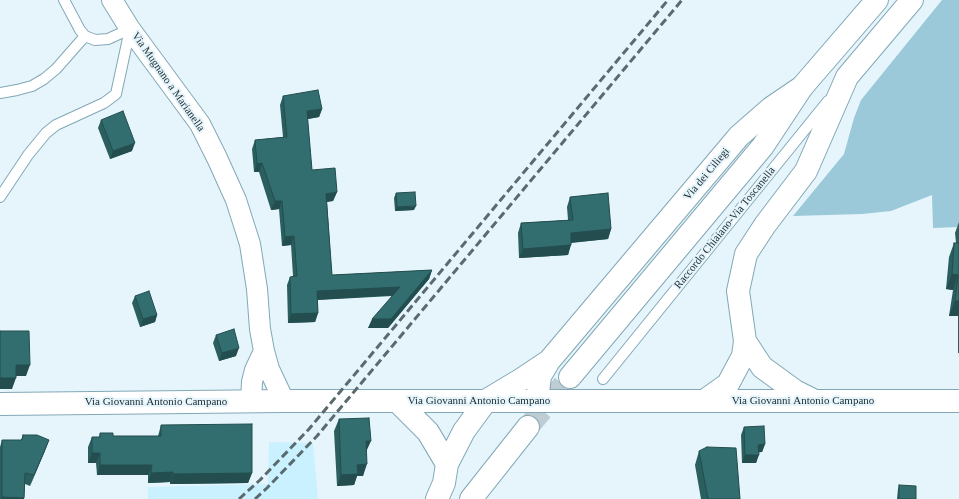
<!DOCTYPE html>
<style>
body{margin:0}
canvas{display:block;background:#e5f5fb}
</style>
<canvas width="959" height="499"></canvas>
<script>
const ctx = document.querySelector('canvas').getContext('2d');
ctx.lineJoin = 'round';
function fillPath(path, color) { ctx.fillStyle = color; ctx.fill(path, 'evenodd'); }
const toPath = rows => new Path2D(rows.map(r => 'M' + r).join(''));
function stroke(path, color, width, dash) { ctx.strokeStyle = color; ctx.lineWidth = width; ctx.lineCap = dash ? 'butt' : 'round'; ctx.setLineDash(dash || []); ctx.stroke(path); }
function label(font, color, halo, rows, align = 'center') {
  ctx.font = font + ' Georgia,serif'; ctx.lineWidth = 4; ctx.setLineDash([]); ctx.textBaseline = 'middle'; ctx.strokeStyle = halo; ctx.fillStyle = color; for (const [text, x, y, turn = 0] of rows) {
    ctx.save(); ctx.translate(x, y); ctx.rotate((+turn || 0) * Math.PI / 180); ctx.textAlign = isNaN(turn) ? turn : align; if (halo) ctx.strokeText(text, 0, 0); ctx.fillText(text, 0, 0); ctx.restore();
  }
}
fillPath(toPath([
 [269,442,313,443,318,499,148,499,148,487,268,484]
]), '#caf1ff');
fillPath(toPath([
 [942,0,959,0,959,227,933,228,932,195,891,211,862,214,793,216,844,154,854,118,861,100]
]), '#9bc9da');
stroke(toPath([
 [528,427,570,377]
]), '#bdcdd3', 22, [22, 11]);
const service = toPath([
 [64,0,80,30,85,36,95,40,108,39,130,29],
 [0,93,17,90,32,86,44,79,56,69,85,36],
 [0,197,28,155,46,133,56,125,104,103,116,94,130,29],
 [603,379,828,101]
]);
const minor = toPath([
 [112,0,130,29,200,124,217,158,236,200,250,244,257,289,260,329,264,351,269,369,284,401],
 [251,401,252,382,255,370,264,351]
]);
const secondary = toPath([
 [745,341,762,367,795,391,813,400],
 [487,400,522,379,549,361],
 [537,401,540,376,549,361,739,136,771,108,802,87,877,0],
 [704,401,728,384,743,356,745,341,738,291,746,254,765,225,806,171,847,77,912,0],
 [0,404,284,401,959,401]
]);
const trunk = toPath([
 [570,377,763,146,802,87],
 [397,401,428,432,447,464],
 [437,499,444,483,447,464,464,431,486,401],
 [471,499,528,427]
]);
stroke(service, '#82a8b6', 12);
stroke(minor, '#82a8b6', 22);
stroke(secondary, '#82a8b6', 24);
stroke(trunk, '#82a8b6', 24);
stroke(service, '#fff', 10);
stroke(minor, '#fff', 20);
stroke(secondary, '#fff', 22);
stroke(trunk, '#fff', 22);
stroke(toPath([
 [239,499,260,480,309,429,668,0],
 [255,499,267,488,317,436,682,0]
]), '#5a6a6f', 3, [8, 4]);
fillPath(toPath([
 [283,96,322,109,319,117,307,119,312,170,337,192,333,201,327,202,332,275,432,270,429,279,388,328,368,328,392,296,318,300,318,313,315,322,288,323,287,285,290,277,293,276,291,245,282,246,279,209,271,210,259,172,254,172,252,149,255,140,283,137,280,105],
 [101,120,132,151,110,159,98,128],
 [396,193,414,210,395,211,394,198],
 [570,197,611,229,608,239,571,243,568,255,519,258,518,233,521,223,568,220,567,207],
 [959,222,959,353,958,353,958,316,949,316,953,290,946,289,949,257,954,243,956,243,955,233],
 [135,296,157,315,155,322,140,327,132,303],
 [216,335,236,356,219,361,213,343],
 [339,419,367,451,363,476,357,476,354,485,337,486,334,431],
 [161,425,252,473,248,483,170,484,170,482,148,483,148,475,97,475,96,463,88,463,88,447,92,437,99,437,100,433,113,436,158,436],
 [744,427,765,444,762,452,759,452,756,463,742,463,741,435],
 [23,435,49,440,30,486,25,484,24,499,0,499,0,447,2,440,21,440],
 [699,451,740,499,701,499,695,465],
 [899,485,916,499,897,499,898,489]
]), '#2b5f5f');
fillPath(toPath([
 [322,109,319,117,303,120,307,111],
 [135,143,132,151,110,159,113,151],
 [262,163,259,172,254,172,257,164],
 [337,192,333,201,323,202,326,194],
 [275,201,282,201,279,209,271,210],
 [416,206,414,210,395,211,397,207],
 [611,229,608,239,567,243,571,233],
 [294,236,291,245,282,246,285,237],
 [571,245,568,255,519,258,523,249],
 [432,270,429,279,388,328,368,328,372,319],
 [952,274,958,275,953,290,946,289],
 [400,287,397,295,314,300,317,291],
 [955,301,959,301,959,313,958,316,949,316],
 [318,313,315,322,288,323,291,314],
 [157,315,155,322,140,327,143,319],
 [239,348,236,356,219,361,222,353],
 [16,365,30,365,26,376,12,376],
 [0,378,16,378,12,389,0,389],
 [49,440,45,451,30,486,34,475],
 [366,441,371,441,366,452],
 [765,444,762,452,755,453,758,445],
 [92,453,100,453,96,463,88,463],
 [745,455,759,455,756,463,742,463],
 [367,464,363,476,357,476,354,485,337,486,341,475,357,465],
 [100,465,152,465,148,475,97,475],
 [173,472,170,482,148,483,151,473],
 [252,473,248,483,170,484,173,474],
 [2,497,24,498,24,499,1,499]
]), '#234d4e');
const building = toPath([
 [318,90,322,109,307,111,312,170,335,168,337,192,326,194,332,275,432,270,391,319,372,319,400,287,317,291,318,313,291,314,290,277,297,276,294,236,285,237,282,201,275,201,262,163,257,164,255,140,287,137,283,96,318,90],
 [123,111,135,143,113,151,101,120,123,111],
 [415,192,416,206,397,207,396,193,415,192],
 [608,193,611,229,571,233,571,245,523,249,521,223,573,220,570,197,608,193],
 [954,243,959,243,959,301,955,301,958,275,952,274,954,243],
 [149,291,157,315,143,319,135,296,149,291],
 [234,329,239,348,222,353,216,335,234,329],
 [0,331,29,331,30,365,16,365,16,378,0,378,0,331],
 [369,418,371,441,366,441,367,464,357,465,358,474,341,475,339,419,369,418],
 [252,424,252,473,173,474,173,472,151,473,152,465,100,465,100,453,92,453,92,437,100,437,100,433,113,433,113,436,161,436,161,425,252,424],
 [764,426,765,444,758,445,759,455,745,455,744,427,764,426],
 [23,435,37,435,49,440,34,475,25,473,24,498,2,497,2,440,22,440,23,435],
 [707,447,736,448,740,499,708,499,699,451,707,447],
 [899,485,916,486,916,499,899,499,899,485]
]);
fillPath(building, '#326e6f');
stroke(building, '#234d4e', 1);
label('11px', '#1c2c31', '#e5f5fb', [
 ["Via Mugnano a Marianella",168,82,55],
 ["Via dei Ciliegi",707,174,-50],
 ["Raccordo Chiaiano-Via Toscanella",725,228,-51],
 ["Via Giovanni Antonio Campano",479,401],
 ["Via Giovanni Antonio Campano",803,401],
 ["Via Giovanni Antonio Campano",156,402]
]);
</script>
